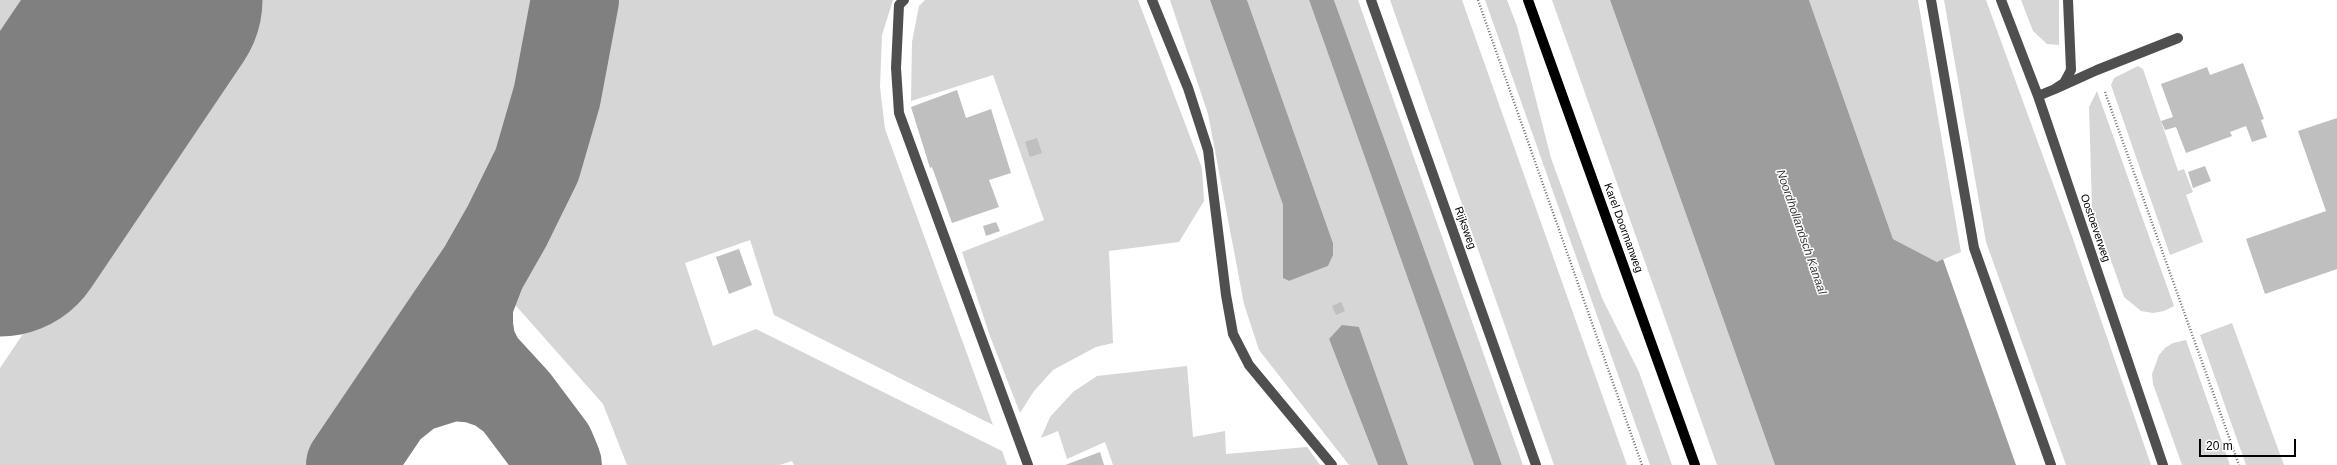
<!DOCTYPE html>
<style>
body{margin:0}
#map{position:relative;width:2337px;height:465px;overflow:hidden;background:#fff;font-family:Helvetica,sans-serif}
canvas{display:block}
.scale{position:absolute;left:2199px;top:439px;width:97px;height:18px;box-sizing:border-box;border:2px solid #000;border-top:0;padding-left:5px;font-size:12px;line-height:14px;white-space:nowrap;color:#000;-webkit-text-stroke:3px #fff;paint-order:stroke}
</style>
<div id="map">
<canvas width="2337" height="465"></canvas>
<div class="scale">20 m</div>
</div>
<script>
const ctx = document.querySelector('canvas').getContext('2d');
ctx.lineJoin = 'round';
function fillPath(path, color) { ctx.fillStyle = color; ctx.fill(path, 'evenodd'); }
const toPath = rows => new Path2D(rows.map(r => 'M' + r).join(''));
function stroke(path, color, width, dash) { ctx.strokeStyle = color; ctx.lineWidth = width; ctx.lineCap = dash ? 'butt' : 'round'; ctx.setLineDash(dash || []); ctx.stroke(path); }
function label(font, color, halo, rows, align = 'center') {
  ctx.font = font + ' Helvetica,sans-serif'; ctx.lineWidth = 3; ctx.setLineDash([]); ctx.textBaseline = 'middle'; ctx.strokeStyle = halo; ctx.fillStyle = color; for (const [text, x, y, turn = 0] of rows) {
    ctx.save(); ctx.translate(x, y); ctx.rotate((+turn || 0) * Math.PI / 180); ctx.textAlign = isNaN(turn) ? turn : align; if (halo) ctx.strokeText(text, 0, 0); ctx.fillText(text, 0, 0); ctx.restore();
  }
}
fillPath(toPath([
 [0,0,56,0,0,82],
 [248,0,544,0,532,58,509,152,478,218,312,465,0,465,0,368],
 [605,0,893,0,882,35,880,87,885,129,993,425,774,315,750,240,685,263,713,346,756,329,1002,451,1007,465,794,465,792,461,780,465,627,465,603,404,502,290,565,180,593,68],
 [925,0,1138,0,1202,168,1204,201,1179,242,1109,251,1113,343,1096,347,1053,370,1034,391,1020,413,990,336,962,252,1044,220,993,75,911,101,912,42,919,6],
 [1170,0,1210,0,1283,205,1283,278,1289,281,1328,266,1333,243,1247,0,1309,0,1474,465,1408,465,1359,327,1329,339,1378,465,1349,465,1259,350,1244,304,1208,114],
 [1334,0,1358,0,1523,465,1502,465],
 [1390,0,1462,0,1627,465,1554,465],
 [1485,0,1507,0,1517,26,1551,158,1602,298,1639,372,1672,465,1650,465],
 [1552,0,1610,0,1775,465,1717,465],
 [1809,0,1918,0,1961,252,1937,262,1893,239],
 [1944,0,1986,0,2071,233,2151,465,2066,465,1986,242],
 [2021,0,2059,0,2059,45,2047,44,2033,31],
 [2138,66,2143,69,2178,171,2184,169,2193,192,2186,195,2203,242,2170,255,2111,85,2114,78],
 [2097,91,2174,306,2164,311,2153,313,2141,311,2124,297,2092,207,2089,107],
 [2232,323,2284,465,2246,465,2200,335],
 [2186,340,2230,465,2182,465,2153,384,2152,374,2159,355,2165,348,2173,343],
 [1187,366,1193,437,1225,431,1226,454,1307,447,1320,465,1113,465,1105,442,1067,459,1058,431,1041,438,1050,417,1073,392,1097,376]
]), '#d6d6d6');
fillPath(toPath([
 [1210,0,1247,0,1333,243,1333,255,1328,266,1289,281,1283,278,1283,205],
 [1309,0,1334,0,1502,465,1474,465],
 [1610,0,1809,0,1893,239,1937,262,1943,259,2016,465,1775,465],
 [1342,325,1359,327,1408,465,1378,465,1329,339]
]), '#9d9d9d');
stroke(toPath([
 [515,400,551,448,558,465],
 [388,409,413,389,451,377,475,379,496,386,515,400,481,363,472,345,469,326,469,304,482,270],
 [350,465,482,270,507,226,537,165,557,96,575,0]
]), '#808080', 88);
stroke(toPath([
 [0,227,153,0]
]), '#808080', 219);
fillPath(toPath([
 [2243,63,2264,119,2261,120,2267,137,2252,142,2246,126,2230,132,2232,136,2186,153,2176,127,2165,130,2161,121,2173,117,2161,84,2207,67,2210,75],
 [957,90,966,118,991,109,1011,173,989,180,999,207,952,223,932,167,930,168,911,107],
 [2337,118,2337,269,2265,294,2246,239,2326,211,2298,131],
 [1037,138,1042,153,1030,157,1025,142],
 [2205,166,2211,181,2193,188,2188,172],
 [996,222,1000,231,986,236,983,226],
 [739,249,752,285,729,294,716,257],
 [1341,302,1345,311,1336,315,1332,306],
 [1100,452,1104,465,1065,465]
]), '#bfbfbf');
stroke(toPath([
 [1478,0,1642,465],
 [2105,92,2239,465]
]), '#717171', 2.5, [1, 2]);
stroke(toPath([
 [904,0,899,5,896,68,899,113,1028,465],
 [1152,0,1188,88,1208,150,1226,295,1233,334,1249,365,1332,465],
 [1371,0,1536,465],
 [1931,0,1974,248,2051,465],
 [2001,0,2038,96,2163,465],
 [2055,89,2097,70,2178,38],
 [2038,96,2055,89,2064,83,2071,70,2068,0]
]), '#4f4f4f', 10);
stroke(toPath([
 [1528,0,1695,465]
]), '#000', 10);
label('11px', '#000', '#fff', [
 ["Rijksweg",1465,228,70],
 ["Karel Doormanweg",1623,228,70],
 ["Oostoeverweg",2095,228,71]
]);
label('italic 12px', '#3e3e3e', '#fff', [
 ["Noordhollandsch Kanaal",1801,232,71]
]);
</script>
